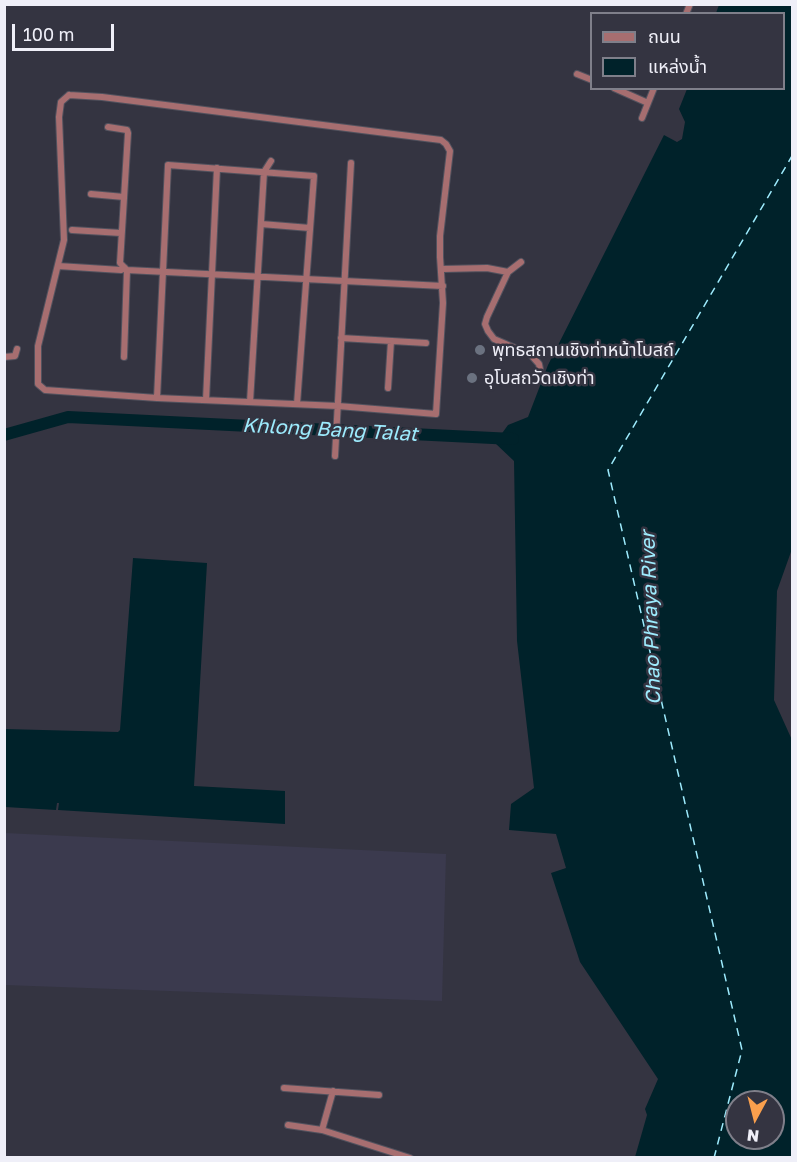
<!DOCTYPE html>
<meta charset="utf-8">
<style>
body{margin:0}
#map{position:relative;width:797px;height:1162px;overflow:hidden;background:#343441;font-family:"Golos Text","Noto Sans Thai",sans-serif}
canvas{display:block}
.frame{position:absolute;inset:0;border:6px solid #efeff8;pointer-events:none}
.legend{position:absolute;left:590px;top:12px;width:195px;height:78px;box-sizing:border-box;background:#343441;border:2px solid #7f7f8a;margin:0;padding:8px 10px;list-style:none;font-size:18px;color:#efeff8}
.legend li{display:flex;align-items:center;gap:12px;height:30px}
.legend b{width:30px;border:2px solid #7f7f8a}
.north{position:absolute;left:725px;top:1090px;width:60px;height:60px;box-sizing:border-box;background:#343441;border:2px solid #7f7f8a;border-radius:50%;rotate:187deg;font-size:16px;font-weight:700;line-height:24px;text-align:center;color:#efeff8}
.north::after{content:'';display:block;margin:auto;width:21px;height:27px;background:#f99f4d;clip-path:polygon(50% 0,100% 100%,50% 72%,0 100%)}
.scale{position:absolute;left:12px;top:24px;width:102px;height:27px;box-sizing:border-box;border:3px solid #efeff8;border-top:0;padding-left:8px;font-size:18px;line-height:21px;white-space:nowrap;color:#efeff8;-webkit-text-stroke:4px #343441;paint-order:stroke}
</style>
<div id="map">
<canvas width="797" height="1162"></canvas>
<div class="frame"></div>
<ul class="legend">
<li><b style="height:8px;background:#a76e70"></b>ถนน</li>
<li><b style="height:16px;background:#00222a"></b>แหล่งน้ำ</li>
</ul>
<div class="north">N</div>
<div class="scale">100 m</div>
</div>
<script>
const ctx = document.querySelector('canvas').getContext('2d');
ctx.lineJoin = 'round';
function fillPath(path, color) { ctx.fillStyle = color; ctx.fill(path, 'evenodd'); }
const toPath = rows => new Path2D(rows.map(r => 'M' + r).join(''));
function stroke(path, color, width, dash) { ctx.strokeStyle = color; ctx.lineWidth = width; ctx.lineCap = dash ? 'butt' : 'round'; ctx.setLineDash(dash || []); ctx.stroke(path); }
function label(font, color, halo, rows, align = 'center') {
  ctx.font = font + ' "Golos Text","Noto Sans Thai",sans-serif'; ctx.lineWidth = 5; ctx.setLineDash([]); ctx.textBaseline = 'middle'; ctx.strokeStyle = halo; ctx.fillStyle = color; for (const [text, x, y, turn = 0] of rows) {
    ctx.save(); ctx.translate(x, y); ctx.rotate((+turn || 0) * Math.PI / 180); ctx.textAlign = isNaN(turn) ? turn : align; if (halo) ctx.strokeText(text, 0, 0); ctx.fillText(text, 0, 0); ctx.restore();
  }
}
fillPath(toPath([
 [5,833,446,854,442,1001,5,985]
]), '#3b3a4e');
fillPath(toPath([
 [719,5,792,5,792,549,777,591,774,700,792,740,792,1157,635,1157,647,1115,645,1109,658,1079,580,962,551,873,566,868,556,834,509,830,511,804,534,788,517,641,514,461,495,443,508,425,528,417,548,365,664,135,677,142,682,139,685,122,679,109,687,89,784,88,784,14,716,13],
 [737,1102,773,1102,773,1138,737,1138],
 [133,558,207,563,194,786,285,791,285,824,58,810,59,803,57,803,56,810,5,807,5,729,118,732,120,730]
]), '#00222a');
stroke(toPath([
 [4,435,68,417,513,439]
]), '#00222a', 12);
stroke(toPath([
 [714,1158,742,1050,608,470,792,156]
]), '#9debfd', 1.5, [8, 6]);
const street = toPath([
 [686,14,690,4],
 [577,74,592,80],
 [614,88,648,103],
 [69,95,102,97,441,140,446,144,450,151,440,236,440,257,443,303,436,414,338,406,157,398,45,390,38,384,38,346,64,240,59,117,61,102,69,95],
 [642,118,654,88],
 [108,127,127,130,128,133,120,263,127,270,124,357],
 [91,194,124,197],
 [261,224,310,228],
 [72,230,121,233],
 [521,262,508,272,487,317,485,324,488,331,494,339,531,355,539,364,540,369],
 [58,266,121,270,125,268],
 [442,269,487,268,508,272],
 [127,270,443,286],
 [341,338,426,343],
 [4,357,15,356,17,349],
 [388,388,391,341],
 [157,398,168,165,314,176,297,404],
 [206,400,217,168],
 [250,402,264,172,271,161],
 [335,456,351,163],
 [284,1088,379,1095],
 [288,1125,322,1130,410,1158],
 [322,1130,333,1091]
]);
stroke(street, '#52525e', 8);
stroke(street, '#a76e70', 6);
for (const [x, y, r, color] of [
 [480,350,6,"#6b7280"],
 [472,378,6,"#6b7280"]
]) { const dot = new Path2D(); dot.arc(x, y, r, 0, 2 * Math.PI); ctx.fillStyle = color; ctx.fill(dot); stroke(dot, '#343441', 2); }
label('18px', '#efeff8', '#343441', [
 ["พุทธสถานเชิงท่าหน้าโบสถ์",492,350],
 ["อุโบสถวัดเชิงท่า",484,378]
], 'left');
label('italic 20px', '#9debfd', '#343441', [
 ["Khlong Bang Talat",330,430,3],
 ["Chao Phraya River",651,618,-92]
]);
</script>
